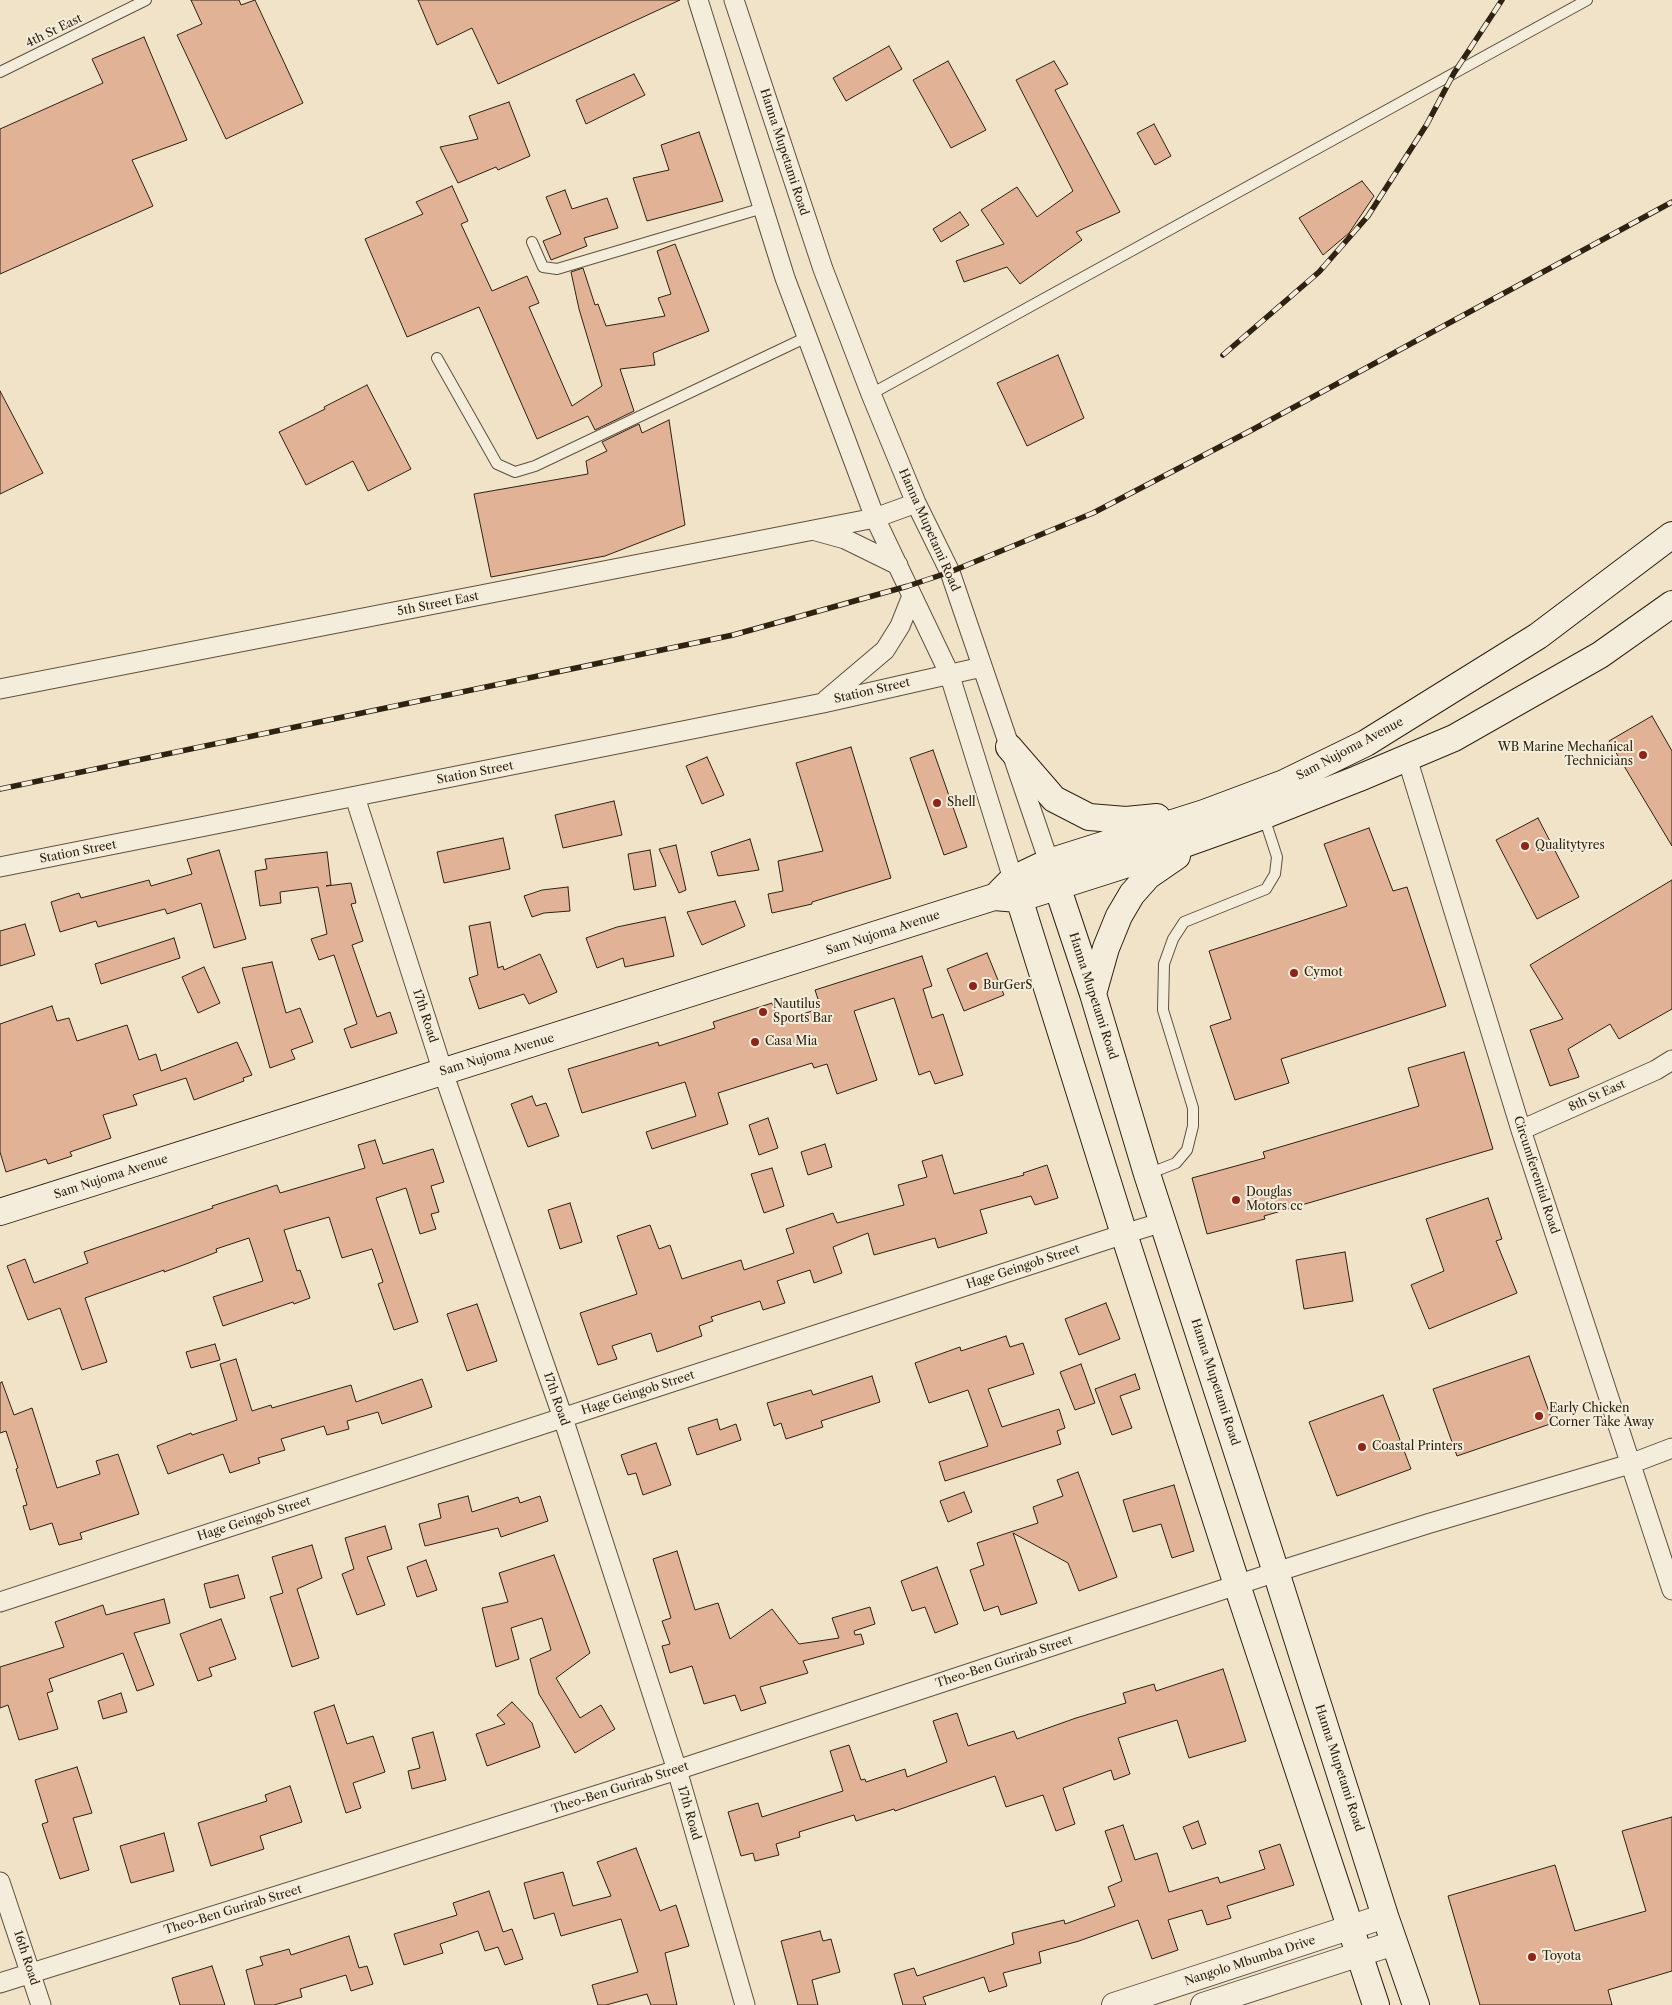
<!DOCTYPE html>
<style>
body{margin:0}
canvas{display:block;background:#f0e3c8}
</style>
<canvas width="1672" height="2005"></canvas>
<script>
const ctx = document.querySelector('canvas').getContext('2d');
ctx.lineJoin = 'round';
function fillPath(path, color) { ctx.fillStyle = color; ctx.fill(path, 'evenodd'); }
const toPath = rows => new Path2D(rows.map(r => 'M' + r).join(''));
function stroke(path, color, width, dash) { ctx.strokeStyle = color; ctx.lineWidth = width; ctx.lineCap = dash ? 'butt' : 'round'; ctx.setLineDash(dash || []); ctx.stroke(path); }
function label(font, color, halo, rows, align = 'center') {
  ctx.font = font + ' "Libre Caslon Text",serif'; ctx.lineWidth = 4; ctx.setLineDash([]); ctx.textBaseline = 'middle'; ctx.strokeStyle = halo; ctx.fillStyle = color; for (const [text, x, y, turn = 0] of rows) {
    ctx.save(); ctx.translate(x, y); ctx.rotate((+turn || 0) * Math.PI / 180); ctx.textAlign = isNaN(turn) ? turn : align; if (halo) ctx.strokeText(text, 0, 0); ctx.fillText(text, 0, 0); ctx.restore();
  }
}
const building = toPath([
 [191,0,239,0,241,5,255,0,303,103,226,139,177,35,202,24,191,0],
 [418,0,680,0,498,84,472,28,437,45,418,0],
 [144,37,187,140,132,160,153,206,0,274,0,129,103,83,92,59,144,37],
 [889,46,902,69,846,101,833,78,889,46],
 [948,61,986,130,951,148,913,80,948,61],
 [1054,61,1068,84,1055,90,1120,212,1076,232,1082,240,1020,284,1007,267,964,282,956,261,1004,244,981,210,1017,187,1037,217,1073,191,1016,80,1054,61],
 [634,74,645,95,586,124,576,100,634,74],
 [509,102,530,156,498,170,496,167,458,183,440,147,478,139,469,116,509,102],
 [1154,124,1171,156,1155,165,1137,133,1154,124],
 [699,132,723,201,647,221,633,178,669,170,661,145,699,132],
 [1362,181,1374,196,1349,233,1323,255,1299,218,1362,181],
 [452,186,468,221,461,224,492,291,527,276,539,303,529,307,572,406,602,386,579,309,571,272,583,268,595,305,598,304,606,326,665,316,658,298,671,294,657,251,675,244,709,331,653,353,655,365,620,369,634,411,595,430,588,416,537,439,479,307,407,337,365,239,423,214,416,202,452,186],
 [565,190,572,209,607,198,618,228,584,238,587,246,551,260,543,241,561,234,546,197,565,190],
 [960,212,969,225,941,242,933,229,960,212],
 [1058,355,1084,418,1027,446,997,383,1058,355],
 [367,385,411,469,368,491,353,461,306,485,279,432,325,409,324,407,367,385],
 [0,391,43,473,0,494,0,391],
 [669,420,685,525,605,556,491,577,474,494,588,474,586,461,607,451,602,442,639,424,642,433,669,420],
 [1652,716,1672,751,1672,846,1609,741,1652,716],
 [851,747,891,878,812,902,812,904,772,913,768,894,783,891,778,861,823,851,796,763,851,747],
 [933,750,967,847,944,855,910,758,933,750],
 [707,757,724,795,702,804,686,766,707,757],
 [614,801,622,835,563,848,555,815,614,801],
 [1538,818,1579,897,1537,919,1496,840,1538,818],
 [1369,828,1393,891,1407,887,1446,1006,1281,1059,1289,1083,1235,1100,1210,1026,1231,1019,1209,951,1347,906,1324,844,1369,828],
 [503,838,510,869,444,883,437,852,503,838],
 [750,839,759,870,718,876,711,852,750,839],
 [676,845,686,890,679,893,659,849,676,845],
 [219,850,246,939,214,948,201,903,167,914,165,909,98,927,96,921,60,932,51,902,79,893,81,898,149,880,151,886,192,874,187,859,219,850],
 [650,850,656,886,634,890,628,854,650,850],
 [327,852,331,885,326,886,351,883,356,903,351,904,363,941,352,945,377,1017,390,1012,397,1033,351,1048,344,1029,357,1024,334,955,319,960,311,939,327,934,318,887,280,892,281,903,260,906,255,871,267,869,265,859,327,852],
 [1672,880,1672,1009,1619,1039,1610,1024,1568,1049,1579,1077,1550,1086,1530,1030,1563,1019,1530,965,1672,880],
 [568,887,570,911,544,913,532,917,524,896,542,890,568,887],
 [735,901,745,926,702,945,687,912,735,901],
 [665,917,674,956,625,967,623,958,597,968,586,938,617,927,665,917],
 [490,922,498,968,503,966,504,970,540,954,557,992,529,1004,524,994,479,1009,469,978,478,975,469,926,490,922],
 [25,924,35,955,0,966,0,931,25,924],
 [174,938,180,958,101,984,95,964,174,938],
 [987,953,1004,995,964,1011,947,969,987,953],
 [922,956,932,986,923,989,932,1018,943,1014,963,1075,935,1084,930,1071,919,1075,894,998,854,1011,877,1080,837,1094,827,1064,814,1068,812,1063,718,1093,728,1124,652,1149,646,1132,696,1116,685,1082,582,1113,568,1069,658,1042,659,1046,715,1028,713,1022,772,1003,778,1022,821,1008,815,990,922,956],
 [272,962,286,1013,300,1008,313,1042,291,1050,295,1059,270,1068,242,968,272,962],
 [204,967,220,1003,198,1013,182,977,204,967],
 [52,1006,57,1021,69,1018,77,1041,127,1025,139,1060,156,1054,161,1071,237,1042,252,1075,243,1078,244,1081,194,1100,186,1078,133,1095,137,1105,103,1115,111,1138,70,1152,72,1156,48,1164,46,1159,6,1172,0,1152,0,1024,52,1006],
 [1464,1052,1493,1149,1264,1216,1265,1219,1207,1234,1192,1178,1265,1158,1263,1152,1419,1106,1408,1068,1464,1052],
 [532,1096,536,1106,546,1103,559,1136,528,1147,511,1104,532,1096],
 [768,1118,778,1148,759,1155,749,1125,768,1118],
 [375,1140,383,1164,433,1149,444,1182,431,1186,439,1212,431,1214,436,1229,420,1234,406,1188,376,1198,418,1322,394,1330,378,1284,383,1282,372,1249,342,1258,329,1217,284,1230,297,1271,300,1270,310,1298,294,1304,293,1302,223,1326,213,1297,263,1281,249,1238,216,1249,217,1252,186,1264,164,1272,164,1270,85,1298,107,1362,82,1370,60,1308,28,1320,7,1266,25,1259,34,1283,88,1263,84,1252,213,1208,212,1206,277,1185,280,1193,365,1168,358,1145,375,1140],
 [825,1144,832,1167,808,1175,801,1152,825,1144],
 [942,1155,954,1194,1024,1175,1023,1173,1047,1165,1058,1198,1035,1205,1031,1196,980,1210,987,1233,938,1248,935,1238,874,1255,868,1233,833,1247,842,1273,814,1283,810,1270,777,1281,785,1303,763,1310,760,1301,711,1317,713,1321,699,1326,702,1336,657,1352,651,1333,612,1346,617,1359,598,1365,580,1313,637,1294,617,1236,650,1225,659,1249,670,1245,682,1279,741,1260,744,1270,794,1253,786,1229,833,1213,837,1223,904,1205,898,1185,927,1177,922,1161,942,1155],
 [772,1168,784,1206,764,1213,751,1174,772,1168],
 [1488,1198,1502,1239,1496,1241,1517,1293,1429,1329,1411,1285,1444,1271,1426,1219,1488,1198],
 [570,1203,582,1242,560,1249,548,1210,570,1203],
 [1345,1252,1353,1301,1304,1309,1296,1260,1345,1252],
 [1106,1303,1120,1339,1079,1355,1065,1319,1106,1303],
 [477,1304,497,1361,467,1371,447,1314,477,1304],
 [1006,1336,1010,1347,1023,1343,1034,1374,988,1389,1002,1427,1059,1409,1065,1428,1057,1431,1061,1444,945,1481,939,1462,988,1446,968,1390,929,1403,915,1363,960,1347,961,1351,1006,1336],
 [215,1344,220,1360,191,1368,186,1352,215,1344],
 [1529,1356,1553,1423,1457,1456,1433,1389,1529,1356],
 [236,1359,252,1411,271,1405,272,1408,351,1385,356,1402,422,1379,432,1407,382,1424,378,1412,347,1421,349,1429,327,1435,324,1426,281,1439,285,1450,258,1458,260,1463,230,1473,223,1454,168,1474,157,1446,191,1433,192,1435,237,1420,220,1364,236,1359],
 [1081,1364,1095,1403,1075,1410,1060,1372,1081,1364],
 [1135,1374,1140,1389,1120,1396,1132,1428,1112,1435,1095,1389,1135,1374],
 [872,1376,880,1402,821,1421,823,1427,786,1439,781,1423,774,1426,767,1403,811,1390,813,1395,872,1376],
 [2,1382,14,1415,32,1408,57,1488,100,1474,96,1461,118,1454,139,1514,80,1533,82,1539,59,1545,52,1523,30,1530,23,1506,27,1505,16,1469,18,1468,6,1431,0,1433,0,1383,2,1382],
 [1383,1395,1411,1469,1337,1496,1309,1422,1383,1395],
 [717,1419,720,1430,736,1424,741,1440,697,1455,688,1428,717,1419],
 [656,1443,671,1485,643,1495,636,1473,628,1475,621,1455,656,1443],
 [1078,1472,1117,1577,1079,1591,1068,1563,1013,1533,1037,1603,1001,1615,998,1606,984,1611,970,1570,984,1565,977,1543,1038,1523,1033,1507,1063,1496,1057,1480,1078,1472],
 [1174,1485,1194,1551,1172,1558,1161,1524,1133,1532,1123,1500,1174,1485],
 [964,1492,972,1512,948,1522,940,1501,964,1492],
 [468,1496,472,1512,518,1497,520,1503,540,1496,548,1521,501,1537,498,1528,425,1546,419,1524,441,1518,438,1504,468,1496],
 [385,1526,392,1549,367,1557,385,1605,357,1615,342,1574,354,1569,345,1538,385,1526],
 [312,1545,322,1578,297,1589,319,1658,292,1667,270,1597,283,1593,272,1557,312,1545],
 [677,1551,695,1610,718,1603,730,1639,772,1609,799,1644,839,1638,832,1618,870,1607,875,1624,854,1631,855,1635,861,1634,864,1644,803,1661,808,1673,760,1687,766,1703,741,1711,735,1695,704,1704,692,1666,670,1673,662,1646,670,1644,662,1621,671,1618,653,1559,677,1551],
 [554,1555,590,1653,556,1678,580,1718,601,1705,615,1729,575,1753,539,1694,530,1659,551,1650,542,1618,511,1628,519,1659,496,1667,482,1608,508,1602,499,1573,554,1555],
 [426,1560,437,1590,417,1597,407,1567,426,1560],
 [937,1567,958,1624,935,1633,925,1607,912,1611,901,1581,937,1567],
 [238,1575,245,1598,210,1608,204,1584,238,1575],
 [164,1599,170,1623,134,1633,154,1685,137,1691,123,1653,49,1679,53,1691,47,1693,58,1729,19,1740,8,1705,0,1708,0,1667,64,1647,55,1622,103,1605,106,1615,164,1599],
 [221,1619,236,1659,209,1668,212,1676,198,1681,180,1634,221,1619],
 [1223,1669,1246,1741,1189,1758,1177,1720,1118,1738,1130,1774,1114,1780,1111,1770,1063,1788,1075,1824,1056,1831,1043,1795,1006,1807,995,1776,895,1811,894,1809,856,1821,854,1815,799,1832,800,1837,776,1844,779,1855,755,1861,753,1853,741,1856,728,1812,758,1803,762,1817,843,1791,830,1751,849,1745,861,1780,865,1779,866,1782,905,1769,907,1777,947,1762,933,1721,957,1713,968,1746,1014,1731,1017,1739,1076,1718,1126,1703,1123,1693,1154,1684,1156,1691,1223,1669],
 [121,1693,127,1712,103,1719,98,1701,121,1693],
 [512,1702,532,1723,540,1747,487,1766,476,1734,505,1724,497,1715,512,1702],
 [334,1705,347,1744,373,1736,385,1772,353,1783,361,1808,346,1813,314,1712,334,1705],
 [433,1732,446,1780,412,1789,408,1771,420,1768,412,1738,433,1732],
 [77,1767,92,1813,73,1818,89,1870,60,1879,42,1824,48,1822,35,1780,77,1767],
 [290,1786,302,1822,260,1836,264,1849,211,1866,198,1823,267,1801,265,1795,290,1786],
 [1672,1817,1672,1971,1608,1990,1612,2005,1480,2005,1448,1896,1555,1865,1575,1931,1646,1911,1622,1831,1672,1817],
 [1198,1821,1206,1844,1192,1849,1183,1827,1198,1821],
 [1123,1825,1135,1860,1157,1853,1169,1892,1218,1877,1220,1883,1265,1869,1259,1851,1280,1844,1294,1885,1227,1906,1231,1918,1207,1925,1202,1910,1168,1920,1178,1950,1152,1959,1138,1920,1079,1941,1039,1952,1041,1963,1003,1973,1007,1986,989,1992,984,1977,923,1997,926,2005,903,2005,894,1974,914,1968,917,1976,1014,1944,1012,1933,1064,1920,1065,1924,1115,1906,1108,1887,1122,1881,1105,1831,1123,1825],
 [164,1833,174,1871,131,1883,120,1846,164,1833],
 [636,1848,660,1911,676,1905,689,1946,665,1953,677,2005,651,2005,647,1994,606,2005,598,2005,592,1985,638,1972,621,1919,561,1936,554,1913,534,1919,524,1883,563,1872,573,1906,611,1896,597,1862,636,1848],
 [489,1891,503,1932,512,1929,523,1959,505,1965,498,1947,485,1951,478,1931,440,1944,443,1953,404,1965,394,1934,457,1915,453,1903,489,1891],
 [820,1931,823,1941,831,1939,840,1972,812,1980,818,2005,798,2005,781,1941,820,1931],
 [349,1936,359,1968,367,1966,373,1984,351,1991,346,1975,300,1989,302,1997,274,2005,255,2005,246,1970,263,1965,260,1957,289,1949,291,1955,349,1936],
 [212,1966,225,2005,180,2005,172,1978,212,1966]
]);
fillPath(building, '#e1b296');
stroke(building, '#2f2211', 1);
const service = toPath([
 [0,72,146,0],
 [532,242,543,267,557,269,763,208],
 [437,358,497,464,515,472,535,466,807,337],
 [871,394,1587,0],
 [1148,1174,1176,1163,1187,1150,1193,1126,1193,1108,1163,1010,1164,964,1173,939,1184,922,1266,889,1275,874,1277,857,1264,817]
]);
const minor = toPath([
 [698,0,785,278,875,518,949,673,1013,879],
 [734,0,823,269,871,394,916,503,950,572,1049,862],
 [816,531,845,539,898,565],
 [0,689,875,518,916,503],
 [826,700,885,650,900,626,912,596],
 [1407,758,1521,1130,1672,1590],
 [355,797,443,1072,563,1418,677,1770,745,2005],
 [0,867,823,703,982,667],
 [1521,1130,1656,1070,1672,1060],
 [0,1602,1124,1234,1163,1222],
 [0,1882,41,2005],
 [0,1983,677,1770,1276,1572,1427,1524,1630,1464,1672,1448]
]);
const tertiary = toPath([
 [1114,2005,1385,1916],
 [1203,2005,1394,1943]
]);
const secondary = toPath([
 [1009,747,1054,799,1089,817,1126,820,1157,817],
 [1049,862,1093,994,1147,1174,1276,1572,1385,1916,1416,2005],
 [1013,879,1124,1234,1237,1585,1376,2005],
 [1000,892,1013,879,1049,862,1204,813,1284,783,1366,743,1538,636,1672,535],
 [1093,994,1106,948,1119,916,1132,894,1148,876,1177,856],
 [0,1212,994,897,1018,899,1134,862,1263,816,1357,779,1454,738,1600,655,1672,604]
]);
stroke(service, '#5f523f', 12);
stroke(minor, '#5f523f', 21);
stroke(tertiary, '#5f523f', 26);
stroke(secondary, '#2f2211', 28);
stroke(service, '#f5eddb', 10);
stroke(minor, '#f5eddb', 19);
stroke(tertiary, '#f5eddb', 24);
stroke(secondary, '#f5eddb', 26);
const rail = toPath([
 [1223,355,1319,272,1368,216,1427,124,1454,73,1502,0],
 [0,789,733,635,908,586,950,572,1093,513,1250,431,1672,202]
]);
stroke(rail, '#2f2211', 5.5);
stroke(rail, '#f5eddb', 4, [11]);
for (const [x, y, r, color] of [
 [1643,755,5,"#8f2418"],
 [937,803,5,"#8f2418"],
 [1525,846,5,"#8f2418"],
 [1294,973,5,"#8f2418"],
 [973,986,5,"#8f2418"],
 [763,1012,5,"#8f2418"],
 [755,1042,5,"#8f2418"],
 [1236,1200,5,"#8f2418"],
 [1539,1416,5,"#8f2418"],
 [1362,1447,5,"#8f2418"],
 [1532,1957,5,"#8f2418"]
]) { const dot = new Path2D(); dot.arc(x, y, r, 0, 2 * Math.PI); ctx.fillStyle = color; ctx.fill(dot); stroke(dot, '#f5eddb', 2); }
label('12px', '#2f2211', '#f5eddb', [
 ["4th St East",54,31,-26],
 ["Hanna Mupetami Road",784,152,72],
 ["Hanna Mupetami Road",929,530,66],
 ["5th Street East",438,604,-11],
 ["Station Street",872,691,-13],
 ["Sam Nujoma Avenue",1350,749,-28],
 ["Station Street",475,773,-11],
 ["Station Street",78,852,-11],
 ["Sam Nujoma Avenue",883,933,-18],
 ["Hanna Mupetami Road",1093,996,72],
 ["17th Road",425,1016,72],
 ["Sam Nujoma Avenue",497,1055,-17],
 ["8th St East",1597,1096,-24],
 ["Circumferential Road",1536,1175,72],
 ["Sam Nujoma Avenue",111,1177,-18],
 ["Hage Geingob Street",1023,1267,-18],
 ["Hanna Mupetami Road",1215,1382,72],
 ["Hage Geingob Street",638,1393,-18],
 ["17th Road",556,1399,71],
 ["Hage Geingob Street",254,1519,-18],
 ["Theo-Ben Gurirab Street",1004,1662,-18],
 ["Hanna Mupetami Road",1339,1768,72],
 ["Theo-Ben Gurirab Street",620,1788,-18],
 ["17th Road",689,1813,74],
 ["Theo-Ben Gurirab Street",233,1910,-17],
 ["16th Road",26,1958,72],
 ["Nangolo Mbumba Drive",1250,1961,-18]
]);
label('12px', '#2f2211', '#f5eddb', [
 ["WB Marine Mechanical",1633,748,"right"],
 ["Technicians",1633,762,"right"],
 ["Shell",947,803],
 ["Qualitytyres",1535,846],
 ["Cymot",1304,973],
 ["BurGerS",983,986],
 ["Nautilus",773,1005],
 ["Sports Bar",773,1019],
 ["Casa Mia",765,1042],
 ["Douglas",1246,1193],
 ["Motors cc",1246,1207],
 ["Early Chicken",1549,1409],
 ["Corner Take Away",1549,1423],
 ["Coastal Printers",1372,1447],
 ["Toyota",1542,1957]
], 'left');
</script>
